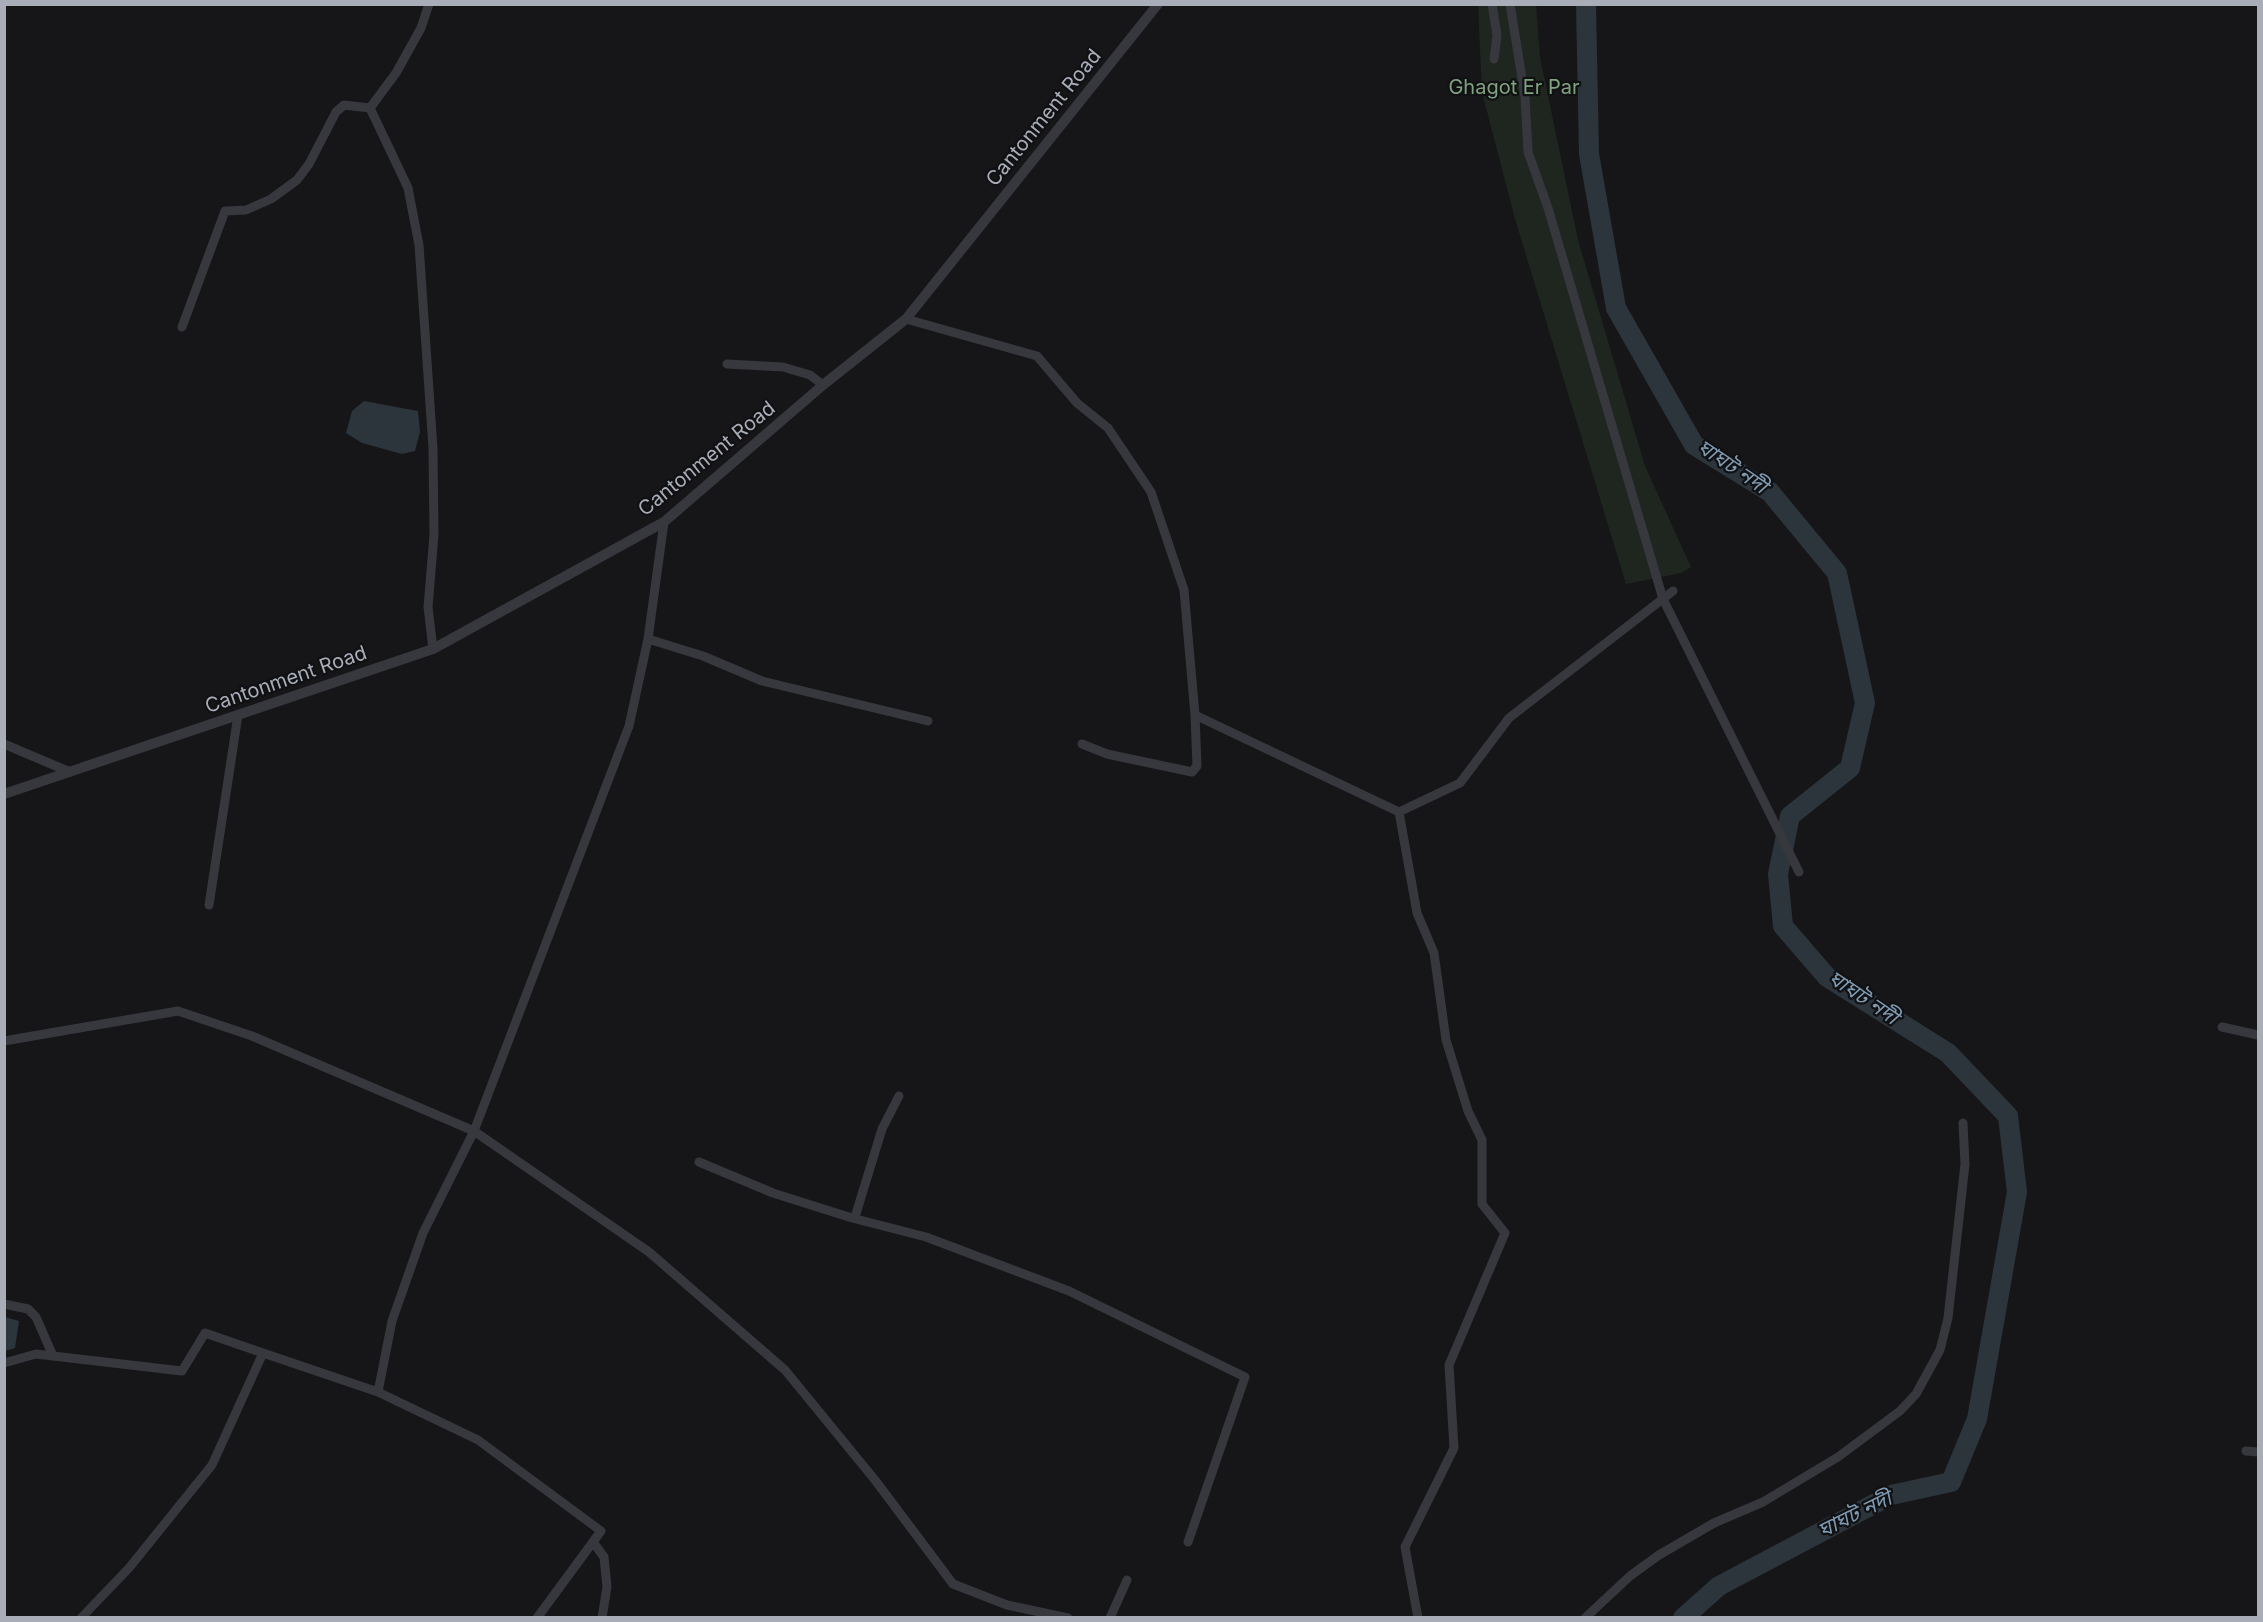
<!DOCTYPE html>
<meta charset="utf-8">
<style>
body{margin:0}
#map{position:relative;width:2263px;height:1622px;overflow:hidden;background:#161618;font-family:Inter,sans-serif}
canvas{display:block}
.frame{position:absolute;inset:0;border:6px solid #a8adb8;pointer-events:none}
</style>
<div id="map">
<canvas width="2263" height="1622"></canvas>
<div class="frame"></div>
</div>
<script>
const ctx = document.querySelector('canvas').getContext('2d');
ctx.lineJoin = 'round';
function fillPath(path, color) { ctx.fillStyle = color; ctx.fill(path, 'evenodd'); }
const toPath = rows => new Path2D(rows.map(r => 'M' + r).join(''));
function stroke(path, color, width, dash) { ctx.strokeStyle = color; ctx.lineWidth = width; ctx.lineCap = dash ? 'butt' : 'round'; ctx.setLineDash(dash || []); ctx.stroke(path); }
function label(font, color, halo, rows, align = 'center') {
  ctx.font = font + ' Inter,"Noto Sans Bengali",sans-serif'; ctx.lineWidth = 4.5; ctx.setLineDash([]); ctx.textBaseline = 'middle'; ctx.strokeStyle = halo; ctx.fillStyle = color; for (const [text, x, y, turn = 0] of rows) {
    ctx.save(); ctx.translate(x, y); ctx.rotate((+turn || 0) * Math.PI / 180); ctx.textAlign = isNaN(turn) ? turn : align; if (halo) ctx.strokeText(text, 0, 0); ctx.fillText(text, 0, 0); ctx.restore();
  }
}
fillPath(toPath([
 [1478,5,1536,5,1540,57,1578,240,1645,466,1691,567,1681,573,1626,584,1515,219,1482,92]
]), '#1e261f');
fillPath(toPath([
 [364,401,418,411,420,432,415,451,402,454,362,443,346,433,352,411],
 [5,1317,19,1321,15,1348,5,1351]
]), '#2c353c');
stroke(toPath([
 [1586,4,1589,154,1616,308,1694,445,1770,492,1837,573,1865,703,1850,768,1790,816,1778,874,1783,926,1827,977,1948,1053,2008,1116,2017,1192,1977,1419,1951,1482,1891,1495,1719,1586,1683,1618]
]), '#2c353c', 20);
stroke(toPath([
 [1492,4,1497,35,1494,59],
 [1510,4,1525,97,1528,152,1548,208,1663,599,1799,872],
 [370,108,408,188,419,245,433,448,434,535,428,607,433,649],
 [906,319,1037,356,1077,403,1108,428,1151,492,1184,590,1195,715,1399,812,1460,783,1509,718,1673,591],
 [182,327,225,211,246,210,271,199,297,180,309,164,336,112,344,105,370,108,396,73,421,28,429,4],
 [727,364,783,367,810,375,823,385],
 [648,639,703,656,762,681,928,721],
 [4,744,70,772],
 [1082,744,1107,754,1192,772,1197,766,1195,715],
 [1399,812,1417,913,1434,953,1446,1040,1468,1111,1482,1140,1482,1204,1505,1233,1449,1365,1454,1448,1405,1547,1418,1618],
 [209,905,238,715],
 [2222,1027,2258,1035],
 [4,1041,178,1011,252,1036,474,1131,649,1252,785,1370,875,1480,953,1584,1007,1605,1068,1618],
 [699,1162,773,1193,852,1218,926,1237,1069,1291,1245,1377,1188,1542],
 [855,1217,882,1129,899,1096],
 [4,1304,28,1309,36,1317,53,1356],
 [4,1363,36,1354,182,1371,205,1333,263,1353],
 [378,1392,392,1321,423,1233,474,1131,629,726,648,639,664,522],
 [2246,1451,2258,1452],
 [593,1542,604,1557,607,1587,602,1618],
 [81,1618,129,1568,212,1465,263,1353,378,1392,478,1440,601,1531,537,1618],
 [1110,1618,1127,1580],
 [1585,1618,1630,1576,1659,1555,1714,1523,1763,1502,1838,1457,1900,1411,1916,1394,1940,1350,1948,1318,1965,1164,1963,1123]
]), '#37383d', 9);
stroke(toPath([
 [4,794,433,649,664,522,823,385,906,319,1158,4]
]), '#37383d', 10);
label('20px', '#7fa381', '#111113', [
 ["Ghagot Er Par",1514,88]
]);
label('20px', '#a8adb8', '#111113', [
 ["Cantonment Road",1044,118,-51],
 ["Cantonment Road",707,459,-39],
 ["Cantonment Road",286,680,-19]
]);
label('italic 21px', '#7f9bb3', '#111113', [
 ["ঘাঘট নদী",1732,467,34],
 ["ঘাঘট নদী",1863,998,34],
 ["ঘাঘট নদী",1855,1515,-26]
]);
</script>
